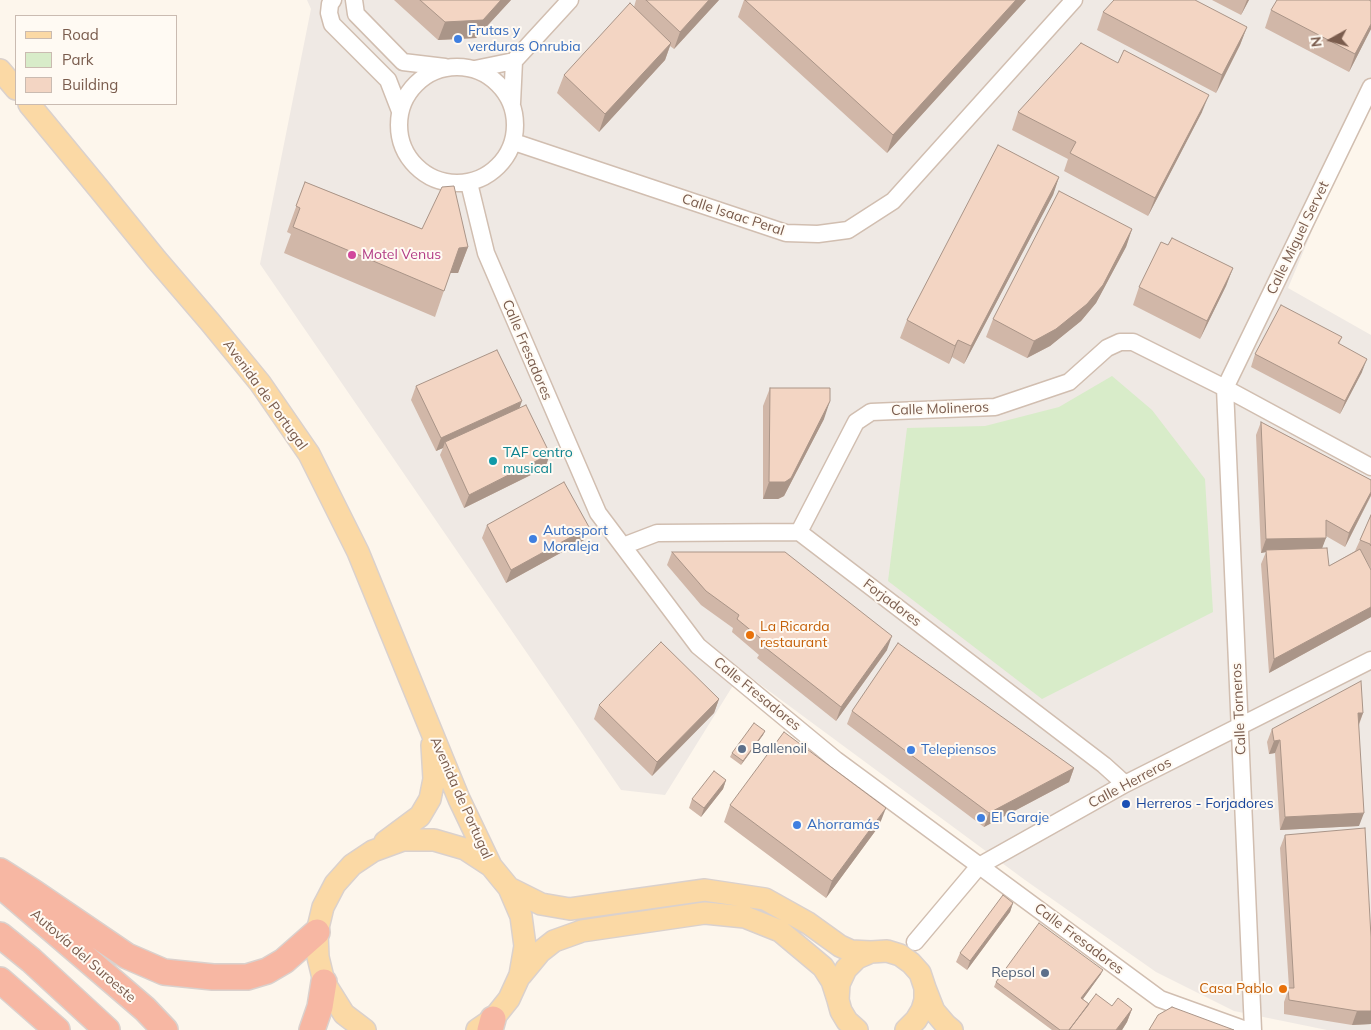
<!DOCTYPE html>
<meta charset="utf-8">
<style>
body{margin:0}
#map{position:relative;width:1371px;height:1030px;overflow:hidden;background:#fdf6ec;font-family:Mulish,sans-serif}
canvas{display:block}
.legend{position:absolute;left:15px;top:15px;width:162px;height:90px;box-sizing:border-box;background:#fffaf3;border:1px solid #cabbb1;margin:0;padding:6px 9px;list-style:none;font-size:15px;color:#7a5c4d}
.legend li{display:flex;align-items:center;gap:10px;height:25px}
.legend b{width:25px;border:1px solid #cabbb1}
.north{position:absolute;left:1306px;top:15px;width:50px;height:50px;-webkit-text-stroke:4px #fffaf3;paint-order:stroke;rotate:263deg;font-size:14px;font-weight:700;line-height:20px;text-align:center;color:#7a5c4d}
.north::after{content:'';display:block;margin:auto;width:18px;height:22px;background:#7a5c4d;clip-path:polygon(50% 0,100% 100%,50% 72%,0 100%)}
</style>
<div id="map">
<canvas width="1371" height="1030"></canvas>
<ul class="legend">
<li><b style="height:6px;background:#fbd9a5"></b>Road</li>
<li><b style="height:14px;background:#d8ecc9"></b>Park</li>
<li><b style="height:14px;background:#f3d5c3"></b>Building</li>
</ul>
<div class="north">N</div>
</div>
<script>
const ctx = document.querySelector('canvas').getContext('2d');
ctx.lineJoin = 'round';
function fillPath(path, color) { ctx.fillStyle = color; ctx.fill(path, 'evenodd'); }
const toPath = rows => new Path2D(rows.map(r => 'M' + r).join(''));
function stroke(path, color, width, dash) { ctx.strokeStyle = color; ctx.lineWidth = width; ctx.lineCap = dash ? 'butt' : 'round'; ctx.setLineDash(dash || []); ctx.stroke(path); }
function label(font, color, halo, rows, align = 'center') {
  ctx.font = font + ' Mulish,sans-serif'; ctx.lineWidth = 4; ctx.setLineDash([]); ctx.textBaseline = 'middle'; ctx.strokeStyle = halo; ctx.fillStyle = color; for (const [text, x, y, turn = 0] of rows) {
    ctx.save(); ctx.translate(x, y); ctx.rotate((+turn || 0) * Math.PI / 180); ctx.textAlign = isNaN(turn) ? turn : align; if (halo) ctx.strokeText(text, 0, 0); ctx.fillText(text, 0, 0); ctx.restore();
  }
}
fillPath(toPath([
 [307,0,1371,0,1371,91,1288,288,1371,335,1371,1030,1327,1030,1234,1011,1156,972,1025,880,742,671,665,795,621,790,260,264,311,9]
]), '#efe9e4');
fillPath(toPath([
 [1112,376,1152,410,1205,479,1213,612,1042,699,888,581,907,428,985,426,1059,407]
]), '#d8ecc9');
const minor = toPath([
 [333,0,330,4,329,13,332,24,388,80,400,111],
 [354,0,356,14,403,62,445,67],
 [514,61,570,0],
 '399 125a58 58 0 1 1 116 0a58 58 0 1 1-116 0Z',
 [475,69,514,61,512,103],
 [514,142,786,233,818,234,848,230,893,201,1074,0],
 [469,183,486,253,598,513,698,646,836,760,1160,999,1246,1030],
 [799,532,856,422,871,412,995,407,1069,382,1107,348,1120,342,1133,342,1225,388,1371,467],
 [623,546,657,533,799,532,1104,765,1125,784],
 [915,942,979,866,1125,784,1371,660],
 [1253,1030,1225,388,1371,87]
]);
const major = toPath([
 [0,70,16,89],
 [29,104,100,190,156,259,210,322,260,383,309,454,358,552,459,799,491,866],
 [385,842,420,816,430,799,434,779,432,745],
 [509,888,541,904,570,909,705,890,765,899,808,923,840,946,851,951,871,952],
 [521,975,540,952,554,941,582,931,705,913,745,917,780,931,823,967,832,981,838,1000],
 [925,988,934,1011,946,1025,952,1030],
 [365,1030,344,1014,324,982,318,957,317,932,323,907,335,884,352,865,373,851,403,840,434,840,465,849,491,866,509,888,521,916,525,946,520,975,509,999,493,1019,477,1030],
 [857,1030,847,1021,841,1011,838,1000,839,984,846,969,857,958,871,952,887,951,900,955,911,963,920,973,925,988,925,1000,922,1010,916,1020,906,1030]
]);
const highway = toPath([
 [0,871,33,892,127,956,164,972,213,977,247,977,267,971,284,961,317,932],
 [5,889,145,1009,165,1030],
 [0,935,31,960,107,1030],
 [0,980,57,1030],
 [312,1030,320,1007,324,982],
 [490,1030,493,1019]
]);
stroke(minor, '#d1beb0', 19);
stroke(major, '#dad1cd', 24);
stroke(highway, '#dad1cd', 28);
stroke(minor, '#fff', 16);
stroke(major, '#fbd9a5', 21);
stroke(highway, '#f7b7a3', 25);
fillPath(toPath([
 [394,0,511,0,476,38,438,40],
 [636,0,719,0,674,49,670,46,665,60,599,132,557,93,564,75,634,7],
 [744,0,1026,0,887,153,738,17],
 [1212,0,1249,0,1241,15],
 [1271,10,1371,29,1349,72,1265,28],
 [1103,12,1247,27,1240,45,1216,93,1097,30],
 [1018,112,1202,112,1148,216,1064,171,1068,159,1012,130],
 [1059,177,1053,195,964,364,952,357,949,364,900,338,907,320],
 [305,182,468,247,458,273,450,273,435,317,284,253,291,234,287,232],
 [1132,229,1126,247,1096,303,1081,321,1050,346,1027,358,986,337,993,319],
 [1168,245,1233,268,1226,286,1200,339,1133,305,1139,287],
 [1342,337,1339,344,1362,372,1340,414,1251,367,1255,354],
 [416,386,520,408,550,454,545,468,464,508,440,455,443,448,436,451,411,400],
 [770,388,824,419,784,496,778,499,763,499,763,406],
 [1261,422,1371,480,1371,496,1345,547,1326,536,1322,548,1329,566,1355,551,1360,540,1371,515,1371,569,1365,558,1371,570,1371,617,1269,673,1261,564,1266,552,1261,553,1256,435],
 [487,525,584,540,506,583,482,538],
 [672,552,887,650,836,721,757,658,759,655,732,632,733,628,701,605,667,565],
 [719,699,714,713,652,776,594,719,599,705],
 [852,711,1074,768,1069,782,984,827,847,724],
 [1363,713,1359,725,1359,826,1280,830,1275,753,1269,754,1267,742,1272,729],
 [765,731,763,735,741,765,730,757,732,753],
 [726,780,723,789,701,817,689,808,692,799],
 [730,805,879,826,826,898,724,822],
 [1285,835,1371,1024,1352,1025,1284,1014,1284,1002,1289,988,1280,848],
 [1013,903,1010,912,967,970,956,962,960,953],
 [1101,974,1083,999,1089,1004,1132,1009,1127,1022,1122,1030,1052,1030,994,987,996,982]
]), '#d1b7a8');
fillPath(toPath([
 [501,0,511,0,476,38,438,40,445,22],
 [709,0,719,0,674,49,680,32],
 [1016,0,1026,0,887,153,893,135],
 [1247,0,1249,0,1241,15],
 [1371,24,1371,29,1349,72,1355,54],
 [1247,27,1240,45,1216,93,1222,75],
 [671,43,665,60,599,132,605,114],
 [1209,95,1202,112,1148,216,1155,198],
 [1059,177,1053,195,964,364,971,346],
 [1132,229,1126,247,1096,303,1081,321,1050,346,1027,358,1034,341],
 [468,247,458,273,449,273,459,248],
 [1233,268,1226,286,1200,339,1207,321],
 [958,340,952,357,949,364,955,346],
 [1367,359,1362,372,1340,414,1345,401],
 [522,401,517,415,445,442,443,448,436,451,441,438],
 [830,401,824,419,784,496,778,499,763,499,769,482],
 [550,454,545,468,464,508,469,495],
 [1371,492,1371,495,1345,547,1349,533],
 [589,527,584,540,506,583,511,570],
 [1326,538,1321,551,1266,550,1266,552,1261,553,1266,539],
 [1371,607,1371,617,1269,673,1274,659],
 [892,636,887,650,836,721,841,707],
 [719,699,714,713,652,776,657,762],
 [1358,713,1363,713,1358,726],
 [765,731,763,735,741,765,743,761],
 [1280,740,1275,753,1269,754,1274,741],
 [1074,768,1069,782,984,827,989,813],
 [726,780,723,789,701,817,704,808],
 [886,808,879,826,826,898,832,881],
 [1364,813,1359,826,1280,830,1285,817],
 [1013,903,1010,912,967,970,970,961],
 [1103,970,1101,974,1080,1003,1081,998],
 [1132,1009,1127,1022,1122,1030,1116,1030],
 [1357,1011,1371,1011,1371,1024,1352,1025]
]), '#aa9588');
const building = toPath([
 [420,0,501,0,483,20,445,22,420,0],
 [646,0,709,0,680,32,646,0],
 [745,0,1016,0,893,135,745,0],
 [1114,0,1195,0,1247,27,1222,75,1103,12,1114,0],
 [1277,0,1369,0,1371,1,1371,24,1355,54,1271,10,1277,0],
 [630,3,671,43,605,114,564,75,630,3],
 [1081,43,1118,63,1124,50,1209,95,1155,198,1070,153,1076,142,1018,112,1081,43],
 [998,145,1059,177,971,346,958,340,955,346,907,320,998,145],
 [305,182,422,229,442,187,454,186,468,247,459,248,444,291,293,227,300,208,296,206,305,182],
 [1059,191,1132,229,1103,285,1087,304,1056,329,1034,341,993,319,1059,191],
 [1172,238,1233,268,1207,321,1139,287,1161,242,1168,245,1172,238],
 [1281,305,1342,337,1338,343,1367,359,1345,401,1255,354,1281,305],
 [497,350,522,401,441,438,416,386,497,350],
 [770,388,830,388,830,401,791,478,785,482,769,482,770,388],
 [526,405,550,454,469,495,445,442,526,405],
 [1261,422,1371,480,1371,492,1349,533,1326,520,1326,538,1266,539,1261,422],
 [564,482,589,527,511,570,487,525,564,482],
 [1371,515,1371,546,1370,544,1360,540,1371,515],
 [1327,548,1329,566,1360,549,1371,570,1371,607,1274,659,1266,550,1327,548],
 [672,552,785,552,892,636,841,707,762,645,765,642,737,619,739,615,706,591,672,552],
 [661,642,719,699,657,762,599,705,661,642],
 [898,643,1074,768,989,813,852,711,898,643],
 [1361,681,1363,713,1358,713,1364,813,1285,817,1280,740,1274,741,1272,729,1361,681],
 [754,723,765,731,743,761,732,753,754,723],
 [784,732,886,808,832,881,730,805,784,732],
 [714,771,726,780,704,808,692,799,714,771],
 [1365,828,1371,937,1371,1011,1357,1011,1289,1000,1288,988,1294,988,1285,835,1365,828],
 [1003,895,1013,903,970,961,960,953,1003,895],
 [1039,923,1103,970,1081,998,1089,1004,1069,1030,1060,1030,996,982,1039,923],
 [1096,994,1112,1006,1118,998,1132,1009,1116,1030,1069,1030,1096,994],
 [1172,1007,1234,1030,1149,1030,1158,1015,1172,1007]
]);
fillPath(building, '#f3d5c3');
stroke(building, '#aa9588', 1);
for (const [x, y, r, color] of [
 [458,39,5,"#3f7fe0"],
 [352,255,5,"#d1479c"],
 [493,461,5,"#0f9aa8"],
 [533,539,5,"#3f7fe0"],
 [750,635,5,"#e8710a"],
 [742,749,5,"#5c6f8a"],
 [911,750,5,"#3f7fe0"],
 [1126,804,5,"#1a4fb4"],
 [981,818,5,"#3f7fe0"],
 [797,825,5,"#3f7fe0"],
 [1045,973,5,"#5c6f8a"],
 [1283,989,5,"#e8710a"]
]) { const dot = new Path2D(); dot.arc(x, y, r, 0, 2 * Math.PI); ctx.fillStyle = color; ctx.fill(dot); stroke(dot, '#fffaf3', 2); }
label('14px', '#366cbe', '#fffaf3', [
 ["Frutas y",468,31],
 ["verduras Onrubia",468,47],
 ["Autosport",543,531],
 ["Moraleja",543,547],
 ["Telepiensos",921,750],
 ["El Garaje",991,818],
 ["Ahorramás",807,825]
], 'left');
label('14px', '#7a5c4d', '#fffaf3', [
 ["Calle Isaac Peral",733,215,18],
 ["Calle Miguel Servet",1298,238,-64],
 ["Calle Fresadores",527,350,67],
 ["Avenida de Portugal",265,395,54],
 ["Calle Molineros",940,409,-2],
 ["Forjadores",892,603,37],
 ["Calle Fresadores",757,694,39],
 ["Calle Torneros",1239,709,-93],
 ["Calle Herreros",1130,783,-28],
 ["Avenida de Portugal",461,798,66],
 ["Calle Fresadores",1079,939,37],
 ["Autovía del Suroeste",83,956,41]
]);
label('14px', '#b23c85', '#fffaf3', [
 ["Motel Venus",362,255]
], 'left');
label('14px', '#0d838f', '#fffaf3', [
 ["TAF centro",503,453],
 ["musical",503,469]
], 'left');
label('14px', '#c56008', '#fffaf3', [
 ["La Ricarda",760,627],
 ["restaurant",760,643],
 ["Casa Pablo",1273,989,"right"]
], 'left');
label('14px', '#4e5e75', '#fffaf3', [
 ["Ballenoil",752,749],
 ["Repsol",1035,973,"right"]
], 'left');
label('14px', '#164399', '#fffaf3', [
 ["Herreros - Forjadores",1136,804]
], 'left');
</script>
